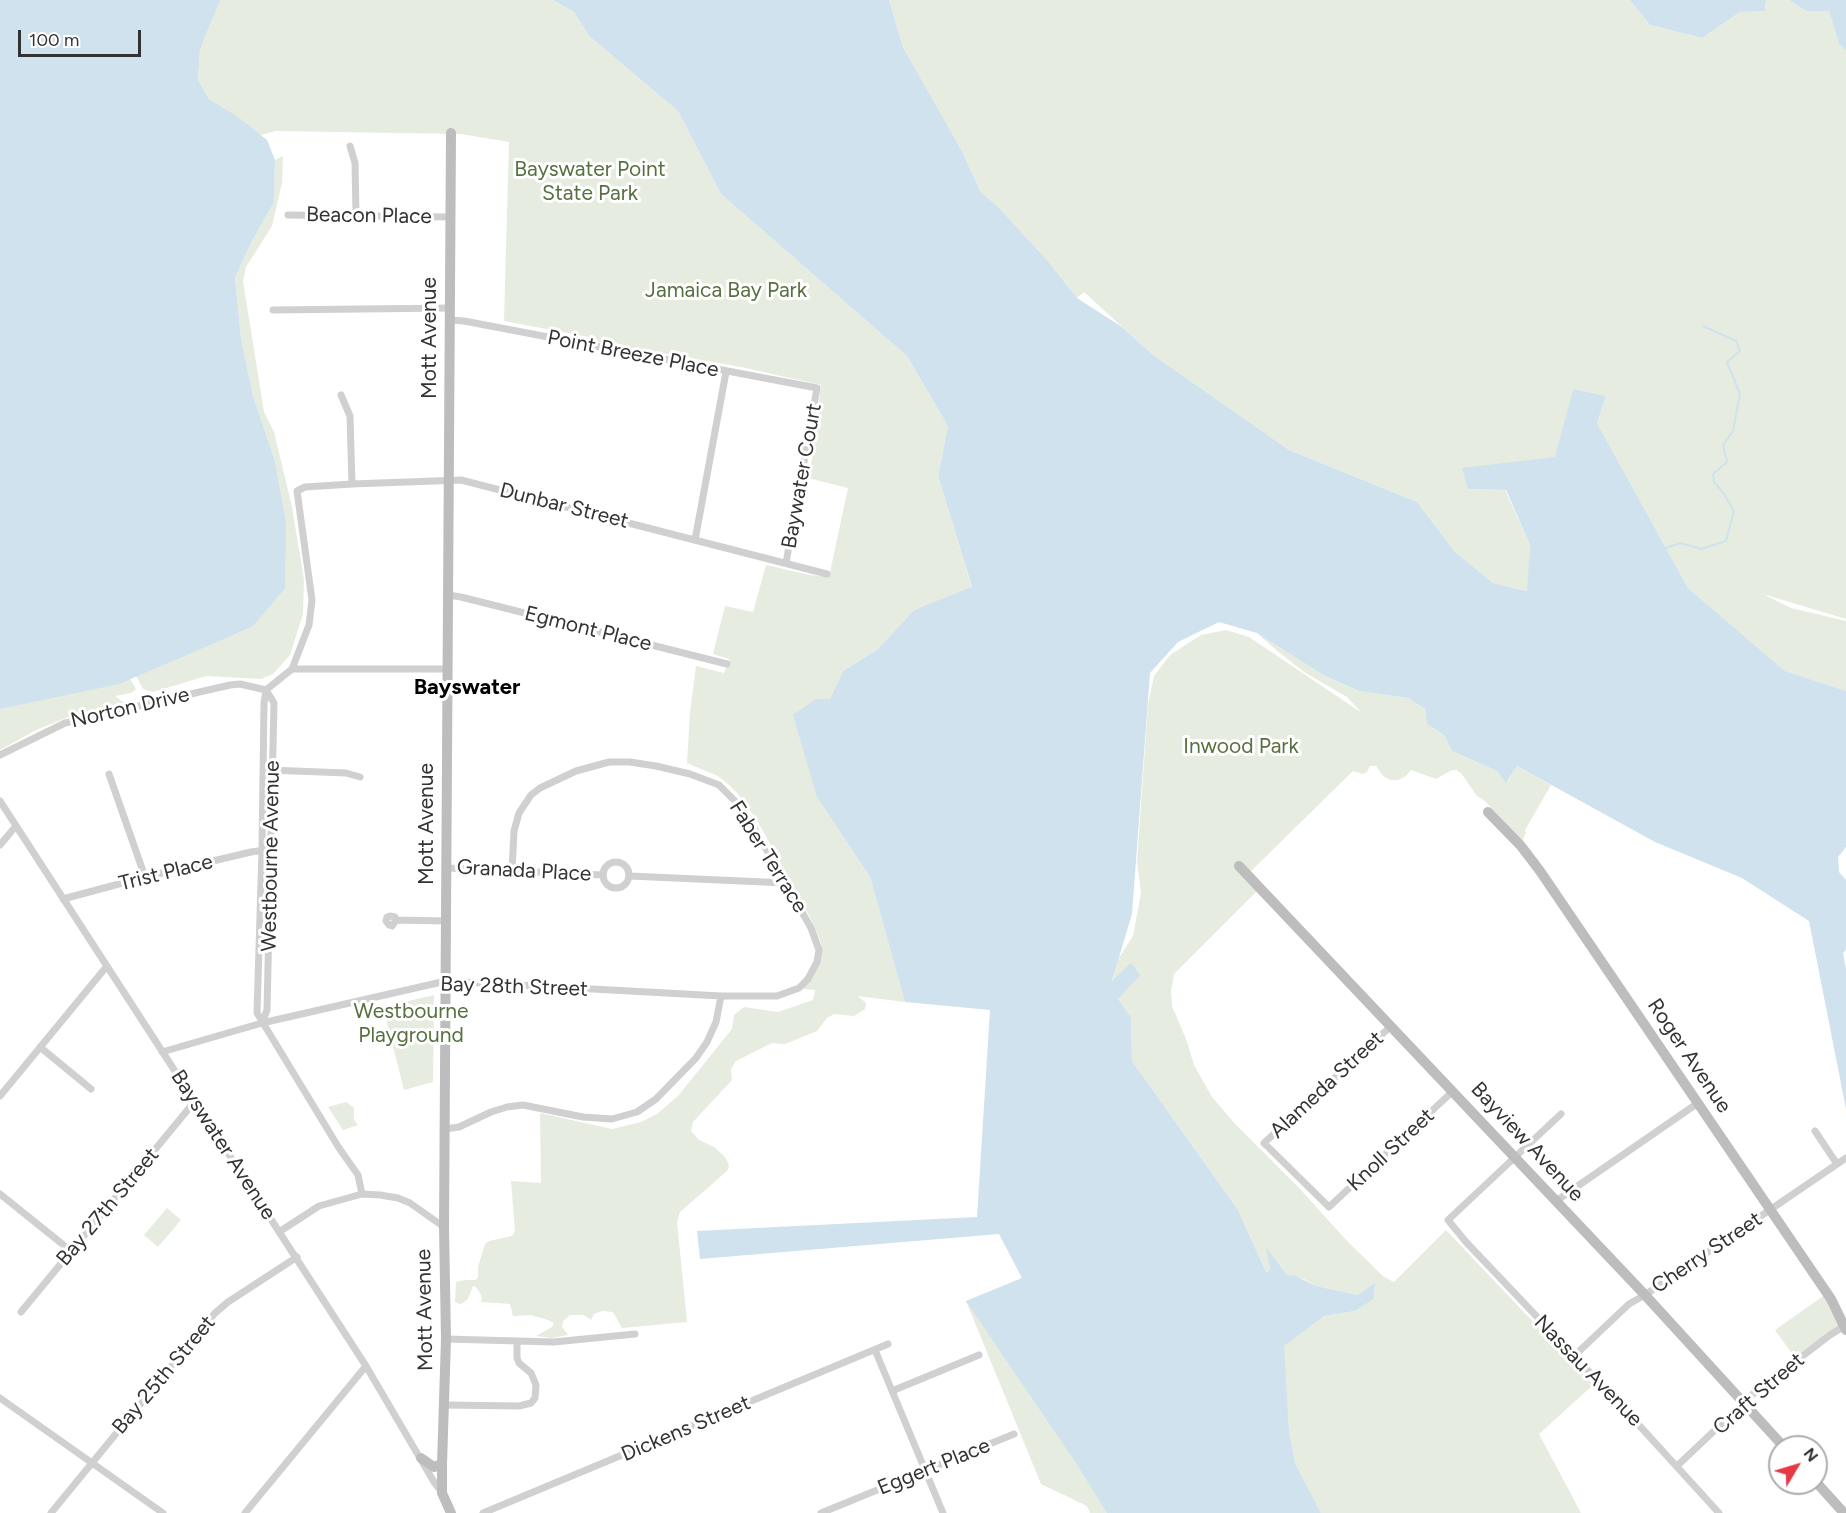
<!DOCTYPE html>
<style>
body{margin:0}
#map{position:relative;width:1846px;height:1513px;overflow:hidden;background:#fff;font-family:Figtree,sans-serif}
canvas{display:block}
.north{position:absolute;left:1768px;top:1435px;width:60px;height:60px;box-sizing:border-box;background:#fff;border:2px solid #adadad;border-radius:50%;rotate:52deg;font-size:16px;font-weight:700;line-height:24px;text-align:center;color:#333}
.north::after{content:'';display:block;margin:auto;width:21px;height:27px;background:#e63946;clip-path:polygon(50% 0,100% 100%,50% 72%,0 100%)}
.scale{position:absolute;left:18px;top:30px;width:123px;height:27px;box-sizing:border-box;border:3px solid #333;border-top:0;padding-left:8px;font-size:18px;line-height:21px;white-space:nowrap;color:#333;-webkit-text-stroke:4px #fff;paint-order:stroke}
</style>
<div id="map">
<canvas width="1846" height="1513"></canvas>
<div class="north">N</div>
<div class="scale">100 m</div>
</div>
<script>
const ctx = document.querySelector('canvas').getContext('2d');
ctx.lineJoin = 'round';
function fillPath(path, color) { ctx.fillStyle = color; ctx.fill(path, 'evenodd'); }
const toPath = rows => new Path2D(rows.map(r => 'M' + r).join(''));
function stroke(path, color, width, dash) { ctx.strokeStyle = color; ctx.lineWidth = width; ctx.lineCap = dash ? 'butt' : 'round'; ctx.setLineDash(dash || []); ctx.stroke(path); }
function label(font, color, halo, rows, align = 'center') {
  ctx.font = font + ' Figtree,sans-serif'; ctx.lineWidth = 6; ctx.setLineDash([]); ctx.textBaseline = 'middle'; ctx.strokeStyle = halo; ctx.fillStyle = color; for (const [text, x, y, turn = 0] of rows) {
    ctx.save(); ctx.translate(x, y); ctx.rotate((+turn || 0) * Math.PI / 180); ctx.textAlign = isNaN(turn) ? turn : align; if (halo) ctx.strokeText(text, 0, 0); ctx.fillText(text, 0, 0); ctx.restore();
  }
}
fillPath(toPath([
 [221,0,553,0,574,12,589,36,678,111,721,194,907,356,948,426,938,476,972,588,914,610,878,649,843,671,830,699,817,797,870,877,905,1002,858,996,866,1003,865,1009,854,1016,834,1014,827,1018,817,1031,785,1044,772,1043,736,1061,731,1069,732,1080,693,1122,691,1131,699,1140,714,1147,724,1156,728,1162,729,1167,727,1171,680,1212,677,1222,687,1322,622,1328,613,1312,602,1311,594,1314,591,1320,584,1315,570,1315,563,1321,562,1327,568,1335,552,1338,536,1336,552,1327,554,1323,548,1320,531,1315,513,1316,510,1304,481,1302,482,1297,477,1288,473,1286,468,1299,461,1304,455,1302,456,1282,465,1280,475,1280,478,1278,478,1267,485,1244,489,1241,512,1236,515,1231,511,1181,541,1183,540,1113,612,1129,641,1122,657,1114,678,1096,732,1029,734,1015,744,1007,778,1012,813,1000,815,990,803,989,814,975,821,959,821,943,811,919,763,831,752,813,738,794,728,784,718,776,687,763,690,712,696,666,724,673,729,659,713,654,725,606,753,612,766,565,810,575,829,577,848,488,808,478,812,459,821,385,741,367,593,341,589,337,504,321,509,142,461,134,276,131,260,135,237,117,209,99,198,80,200,50,211,22],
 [889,0,1630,0,1650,25,1702,38,1740,12,1765,11,1766,0,1789,0,1806,11,1829,11,1839,44,1846,51,1846,619,1763,594,1791,608,1846,621,1846,691,1785,671,1688,588,1597,423,1606,396,1573,389,1556,457,1468,489,1505,490,1530,545,1528,591,1493,583,1455,552,1417,502,1289,450,1153,355,1084,292,1077,298,1047,260,1000,209,980,191,963,153,903,47],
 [283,156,282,183,272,226,246,267,243,281,264,412,274,432,292,507,304,580,303,614,290,655,273,674,261,679,206,676,153,692,143,689,136,676,252,627,286,521,275,461,253,396,241,338,235,278,252,241,274,202,275,160],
 [1226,630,1249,637,1362,713,1347,697,1304,672,1275,649,1257,633,1323,675,1359,691,1408,698,1425,709,1427,724,1444,735,1452,751,1497,771,1507,782,1517,766,1551,785,1525,830,1526,833,1522,841,1485,801,1477,796,1461,773,1456,770,1452,770,1436,779,1411,770,1406,776,1398,780,1390,780,1383,776,1376,766,1370,766,1367,772,1363,774,1353,771,1249,873,1261,887,1174,974,1171,991,1172,1006,1186,1039,1194,1065,1212,1097,1236,1125,1300,1189,1347,1241,1384,1277,1394,1282,1446,1230,1593,1385,1539,1434,1581,1513,1321,1513,1295,1463,1289,1430,1283,1346,1324,1316,1355,1311,1374,1299,1375,1284,1358,1295,1316,1286,1304,1279,1287,1275,1269,1252,1270,1269,1268,1272,1266,1272,1238,1210,1132,1061,1131,1017,1118,999,1112,982,1119,958,1133,936,1141,893,1137,862,1148,704,1154,676,1170,655,1201,635],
 [130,679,136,689,131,693,115,696,124,703,71,716,36,730,0,750,0,709],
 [434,995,433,1082,404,1090,383,1007],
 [346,1102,354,1108,354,1120,358,1125,343,1130,328,1107],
 [167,1208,181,1220,158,1247,144,1235],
 [1019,1280,1151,1513,1090,1513,1087,1506,1041,1484,966,1301],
 [1826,1294,1843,1326,1796,1359,1775,1330]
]), '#e6ecdf');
fillPath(toPath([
 [0,0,221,0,211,22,200,50,198,80,209,99,238,117,267,140,275,160,274,202,252,241,235,278,241,338,253,396,275,461,286,521,285,588,252,627,119,684,0,709],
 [553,0,889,0,903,47,963,153,980,191,1000,209,1047,260,1077,298,1122,327,1153,355,1289,450,1417,502,1455,552,1493,583,1527,591,1530,545,1506,490,1468,489,1462,468,1555,457,1573,389,1606,396,1597,423,1688,588,1785,671,1846,691,1846,847,1838,857,1839,872,1846,880,1846,950,1843,953,1846,969,1846,1109,1809,921,1742,878,1655,842,1517,766,1506,783,1497,771,1452,751,1444,735,1427,724,1425,709,1408,698,1359,691,1323,675,1257,633,1219,622,1178,642,1150,673,1132,914,1112,981,1131,963,1140,975,1118,999,1131,1017,1132,1061,1238,1210,1266,1272,1268,1272,1270,1269,1266,1247,1287,1275,1296,1276,1316,1286,1358,1295,1375,1283,1374,1299,1355,1311,1324,1316,1284,1346,1289,1430,1295,1463,1321,1513,1107,1513,1078,1466,966,1301,1022,1278,999,1234,700,1259,697,1231,977,1217,990,1010,905,1002,870,877,817,797,793,715,816,699,830,699,843,671,878,649,914,610,972,587,938,476,948,426,907,356,721,194,678,111,589,36,574,12],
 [1630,0,1766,0,1765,11,1740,12,1702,38,1650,25],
 [1789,0,1846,0,1846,51,1839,44,1829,11,1806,11]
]), '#cfe2ee');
stroke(toPath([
 [1666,548,1680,543,1701,549,1726,541,1734,511,1724,494,1714,482,1713,474,1727,462,1723,445,1733,431,1740,394,1727,362,1740,351,1736,341,1703,326]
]), '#cfe2ee', 2);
stroke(toPath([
 [350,146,355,163,356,215],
 [288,215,450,217],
 [273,310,450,308],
 [450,320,464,321,817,388,786,563],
 [341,395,350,416,352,484],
 [695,540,726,372],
 [448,595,461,597,727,664],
 [292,669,448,669],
 [0,755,65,723,230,685,240,684,266,690],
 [269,770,346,773,360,777],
 [109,774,145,877],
 [0,801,366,1366,434,1482,441,1491],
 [0,845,16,826],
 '603 875a13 13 0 1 1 26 0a13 13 0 1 1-26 0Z',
 [446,868,603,875],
 [630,876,786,883],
 [63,899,145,877,251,852,265,850],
 [396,920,392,926,389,925,386,921,387,917,390,916,395,917,396,920,447,921],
 [262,1023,267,1010,274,703,266,690],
 [1390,1027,1264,1143,1329,1207,1452,1092],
 [40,1047,91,1089],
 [162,1052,262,1023,446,981,721,996,777,996,799,988,808,979,817,962,819,950,811,928,749,819,738,804,719,785,690,774,656,766,630,762,609,762,576,771,540,788,531,795,519,813,514,831,512,871],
 [0,1096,107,966],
 [1561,1114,1448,1220,1466,1242,1617,1401,1719,1513],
 [445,1129,459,1127,491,1112,507,1107,523,1105,583,1117,612,1119,637,1112,656,1099,696,1058,707,1042,716,1022,721,996],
 [1815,1131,1837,1164],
 [0,1194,71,1251],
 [362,1194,358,1175,339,1148,257,1013,262,850,264,703,266,690,292,669,309,625,312,600,297,491,305,487,352,484,461,480,827,574],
 [1556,1201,1698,1103],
 [279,1232,319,1206,362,1194,380,1195,398,1198,410,1203,444,1227],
 [21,1312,195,1101],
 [446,1339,554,1342,635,1334],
 [875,1350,943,1513],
 [1574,1356,1629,1304,1645,1295,1846,1158],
 [892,1391,979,1355],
 [0,1398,163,1513],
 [445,1405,519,1406,531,1403,535,1398,536,1385,531,1373,519,1363,517,1358,517,1341],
 [1677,1466,1753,1394,1830,1335,1846,1325],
 [51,1513,215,1313,228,1302,297,1257],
 [245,1513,366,1366],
 [483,1513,888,1344],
 [821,1513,1014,1434]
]), '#d0d0d0', 7);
stroke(toPath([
 [1488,812,1521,846,1540,871,1831,1299,1846,1330],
 [1239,866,1645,1295,1784,1447],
 [421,1458,434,1467,442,1464],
 [1816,1482,1844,1513],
 [451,1513,442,1493,442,1464,446,1339,444,1227,451,133]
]), '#bdbdbd', 10);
label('21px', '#56703f', '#fff', [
 ["Bayswater Point",590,170],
 ["State Park",590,194],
 ["Jamaica Bay Park",726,291],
 ["Inwood Park",1241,747],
 ["Westbourne",411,1012],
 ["Playground",411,1036]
]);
label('21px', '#333', '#fff', [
 ["Beacon Place",369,216,1],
 ["Mott Avenue",430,338,-90],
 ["Point Breeze Place",633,354,11],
 ["Baywater Court",802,476,-80],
 ["Dunbar Street",564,506,14],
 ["Egmont Place",588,629,14],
 ["Norton Drive",130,708,-13],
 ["Mott Avenue",427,824,-90],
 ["Westbourne Avenue",271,856,-89],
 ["Faber Terrace",768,857,58],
 ["Granada Place",524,871,3],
 ["Trist Place",166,873,-14],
 ["Bay 28th Street",514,987,2],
 ["Roger Avenue",1689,1056,56],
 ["Alameda Street",1327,1085,-43],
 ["Bayview Avenue",1527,1142,47],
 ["Bayswater Avenue",223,1145,57],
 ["Knoll Street",1391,1150,-43],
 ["Bay 27th Street",108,1207,-50],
 ["Cherry Street",1707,1253,-34],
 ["Mott Avenue",425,1310,-91],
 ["Nassau Avenue",1588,1371,46],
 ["Bay 25th Street",164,1375,-50],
 ["Craft Street",1759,1394,-41],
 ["Dickens Street",686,1429,-23],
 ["Eggert Place",934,1467,-22]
]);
label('bold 22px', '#000', '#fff', [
 ["Bayswater",467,688]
]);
</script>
